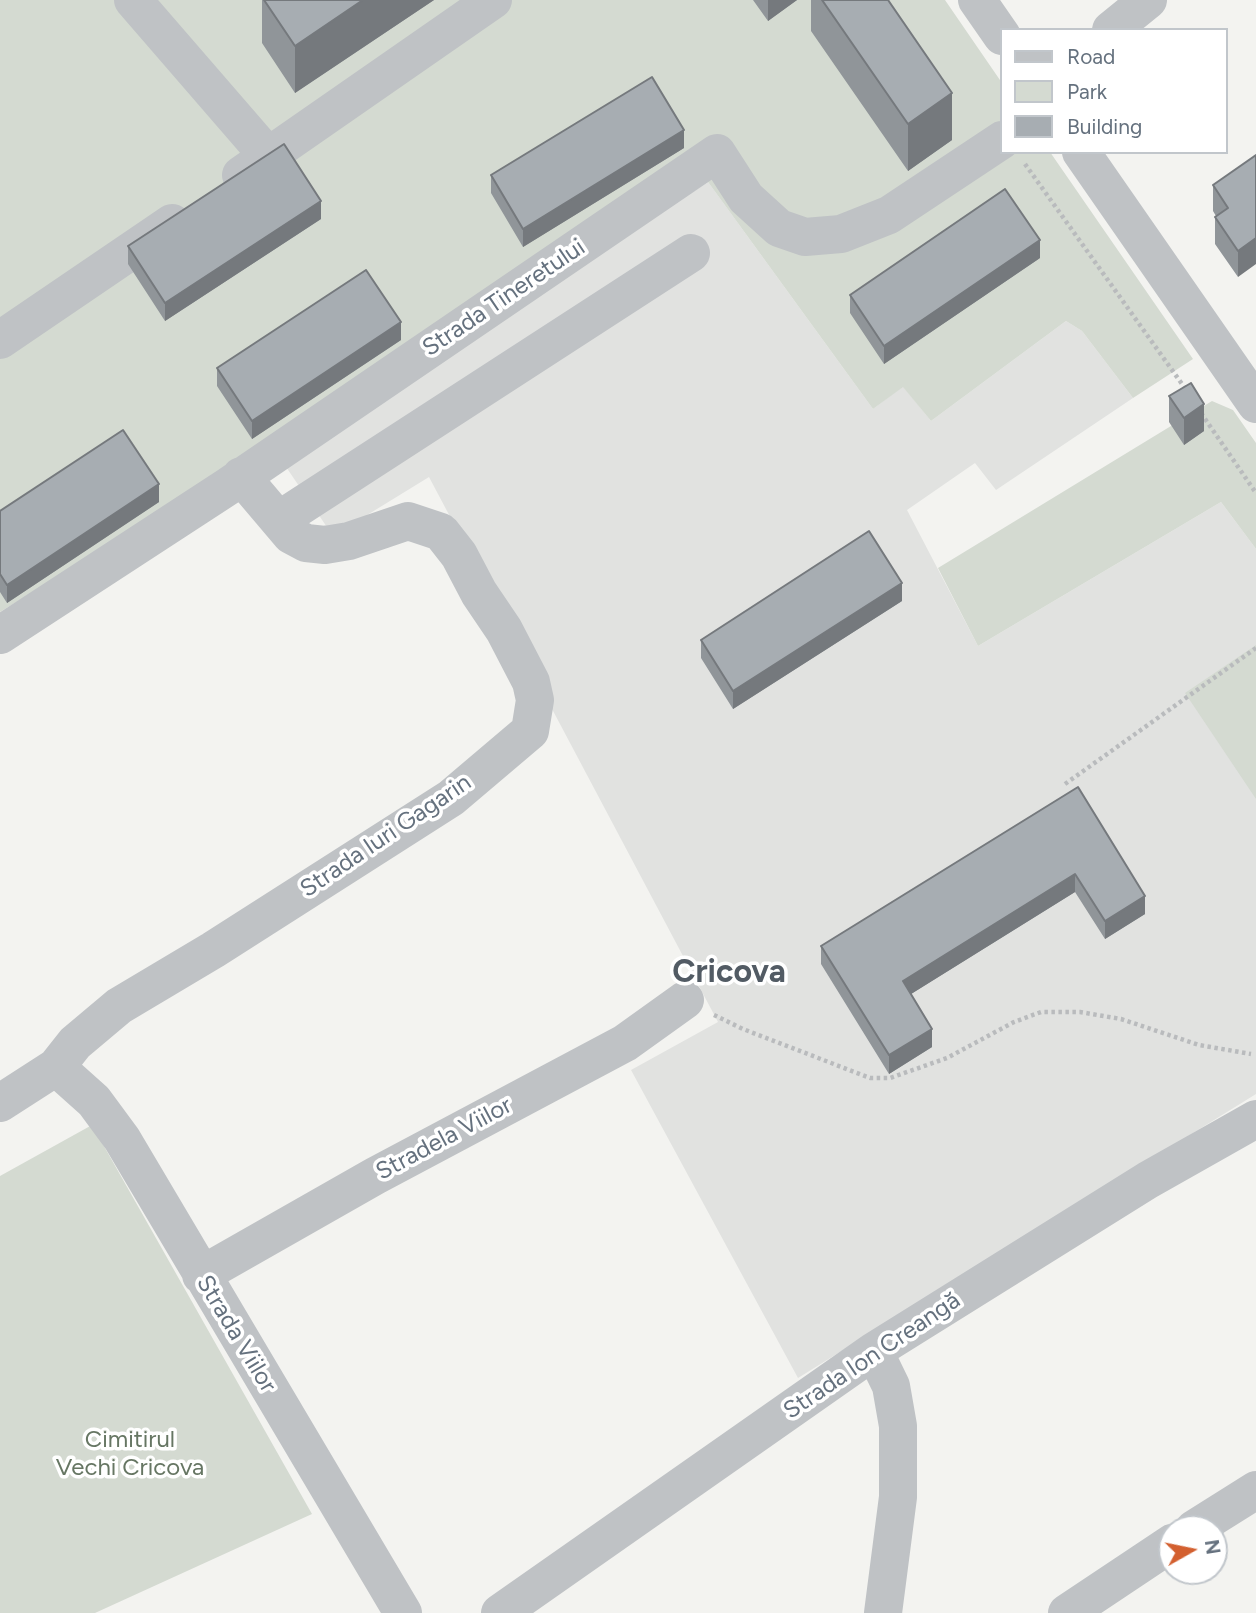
<!DOCTYPE html>
<meta charset="utf-8">
<style>
body{margin:0}
#map{position:relative;width:1256px;height:1613px;overflow:hidden;background:#f3f3f0;font-family:Figtree,sans-serif}
canvas{display:block}
.legend{position:absolute;left:1000px;top:28px;width:228px;height:126px;box-sizing:border-box;background:#fff;border:2px solid #c1c6cb;margin:0;padding:9px 12px;list-style:none;font-size:21px;color:#65717e}
.legend li{display:flex;align-items:center;gap:14px;height:35px}
.legend b{width:35px;border:2px solid #c1c6cb}
.north{position:absolute;left:1158px;top:1515px;width:70px;height:70px;box-sizing:border-box;background:#fff;border:2px solid #c1c6cb;border-radius:50%;rotate:81deg;font-size:19px;font-weight:700;line-height:28px;text-align:center;color:#65717e}
.north::after{content:'';display:block;margin:auto;width:24px;height:32px;background:#d36030;clip-path:polygon(50% 0,100% 100%,50% 72%,0 100%)}
</style>
<div id="map">
<canvas width="1256" height="1613"></canvas>
<ul class="legend">
<li><b style="height:9px;background:#bfc2c5"></b>Road</li>
<li><b style="height:19px;background:#d4dad1"></b>Park</li>
<li><b style="height:19px;background:#a7adb2"></b>Building</li>
</ul>
<div class="north">N</div>
</div>
<script>
const ctx = document.querySelector('canvas').getContext('2d');
ctx.lineJoin = 'round';
function fillPath(path, color) { ctx.fillStyle = color; ctx.fill(path, 'evenodd'); }
const toPath = rows => new Path2D(rows.map(r => 'M' + r).join(''));
function stroke(path, color, width, dash) { ctx.strokeStyle = color; ctx.lineWidth = width; ctx.lineCap = dash ? 'butt' : 'round'; ctx.setLineDash(dash || []); ctx.stroke(path); }
function label(font, color, halo, rows, align = 'center') {
  ctx.font = font + ' Figtree,sans-serif'; ctx.lineWidth = 7; ctx.setLineDash([]); ctx.textBaseline = 'middle'; ctx.strokeStyle = halo; ctx.fillStyle = color; for (const [text, x, y, turn = 0] of rows) {
    ctx.save(); ctx.translate(x, y); ctx.rotate((+turn || 0) * Math.PI / 180); ctx.textAlign = isNaN(turn) ? turn : align; if (halo) ctx.strokeText(text, 0, 0); ctx.fillText(text, 0, 0); ctx.restore();
  }
}
fillPath(toPath([
 [708,182,873,409,903,386,931,421,1066,321,1082,331,1133,398,996,490,975,463,907,510,978,646,1221,502,1256,549,1256,1094,798,1378,631,1070,718,1022,429,477,333,536,282,461]
]), '#e1e2e0');
fillPath(toPath([
 [0,0,945,0,1002,83,1002,152,1050,152,1193,359,1133,398,1082,331,1066,321,931,421,903,387,873,409,708,182,0,612],
 [1212,401,1233,410,1256,443,1256,549,1221,502,978,646,938,568],
 [1256,645,1256,799,1185,693],
 [92,1125,312,1514,95,1613,0,1613,0,1176]
]), '#d4dad1');
stroke(toPath([
 [1025,164,1187,391],
 [1201,413,1256,493],
 [1065,784,1256,648],
 [714,1015,743,1029,870,1078,890,1078,947,1058,1014,1022,1041,1012,1080,1012,1121,1019,1199,1045,1251,1054]
]), '#b9bbbd', 4.5, [3.5, 3.5]);
stroke(toPath([
 [133,0,268,156],
 [977,0,1002,36],
 [1111,30,1148,0],
 [1081,152,1256,404],
 [241,175,493,0],
 [0,340,172,223],
 [279,520,691,253],
 [0,635,227,487,717,153,746,198,779,228,805,237,841,234,889,215,1002,140],
 [56,1067,94,1101,122,1139,403,1613],
 [0,1103,56,1067,75,1043,119,1006,213,950,451,798,530,731,535,700,531,682,504,630,479,593,459,555,441,532,408,521,349,541,325,545,306,543,291,535,241,476],
 [201,1275,375,1176,625,1043,685,1000],
 [874,1351,891,1386,898,1426,898,1497,883,1613],
 [1194,1529,1256,1490],
 [500,1613,874,1351,1148,1180,1256,1119],
 [1067,1613,1172,1543]
]), '#bfc2c5', 38);
fillPath(toPath([
 [262,0,434,0,295,93,262,43],
 [753,0,797,0,768,21],
 [811,0,888,0,952,140,908,171,811,31],
 [684,148,523,247,491,193,491,175],
 [1256,155,1238,277,1215,244,1215,217,1216,216,1213,211,1213,185],
 [321,219,165,321,128,264,128,246],
 [1040,258,884,364,850,313,850,295],
 [401,340,252,439,217,386,217,368],
 [1169,396,1204,431,1184,445,1169,422],
 [159,502,7,603,0,592,0,511],
 [902,601,733,709,701,658,701,640],
 [1078,787,1145,914,1105,939,1075,892,911,994,932,1047,889,1074,821,964,821,946]
]), '#909599');
fillPath(toPath([
 [363,0,434,0,295,93,295,46],
 [768,0,797,0,768,21],
 [952,93,952,140,908,171,908,124],
 [684,130,684,148,523,247,523,229],
 [321,201,321,219,165,321,165,303],
 [1256,238,1256,264,1238,277,1238,251],
 [1040,240,1040,258,884,364,884,346],
 [401,322,401,340,252,439,252,421],
 [1204,404,1204,431,1184,445,1184,418],
 [159,484,159,502,7,603,7,585],
 [902,583,902,601,733,709,733,691],
 [1075,874,1075,892,903,999,903,981],
 [1145,896,1145,914,1105,939,1105,921],
 [932,1029,932,1047,889,1074,889,1055]
]), '#75797d');
const building = toPath([
 [264,0,363,0,295,46,264,0],
 [822,0,888,0,952,93,908,124,822,0],
 [652,77,684,130,523,229,491,175,652,77],
 [284,144,321,201,165,303,128,246,284,144],
 [1256,155,1256,238,1238,251,1215,217,1228,208,1213,185,1256,155],
 [1005,189,1040,240,884,346,850,295,1005,189],
 [366,270,401,322,252,421,217,368,366,270],
 [1191,383,1204,404,1184,418,1169,396,1191,383],
 [123,430,159,484,7,585,0,574,0,511,123,430],
 [869,531,902,583,733,691,701,640,869,531],
 [1078,787,1145,896,1105,921,1075,874,903,981,932,1029,889,1055,821,946,1078,787]
]);
fillPath(building, '#a7adb2');
stroke(building, '#75797d', 2);
label('24px', '#65717e', '#fff', [
 ["Strada Tineretului",504,298,-34],
 ["Strada Iuri Gagarin",386,836,-34],
 ["Stradela Viilor",444,1139,-28],
 ["Strada Viilor",236,1334,59],
 ["Strada Ion Creangă",872,1356,-34]
]);
label('24px', '#667663', '#fff', [
 ["Cimitirul",130,1440],
 ["Vechi Cricova",130,1468]
]);
label('bold 32px', '#525b64', '#fff', [
 ["Cricova",729,973]
]);
</script>
